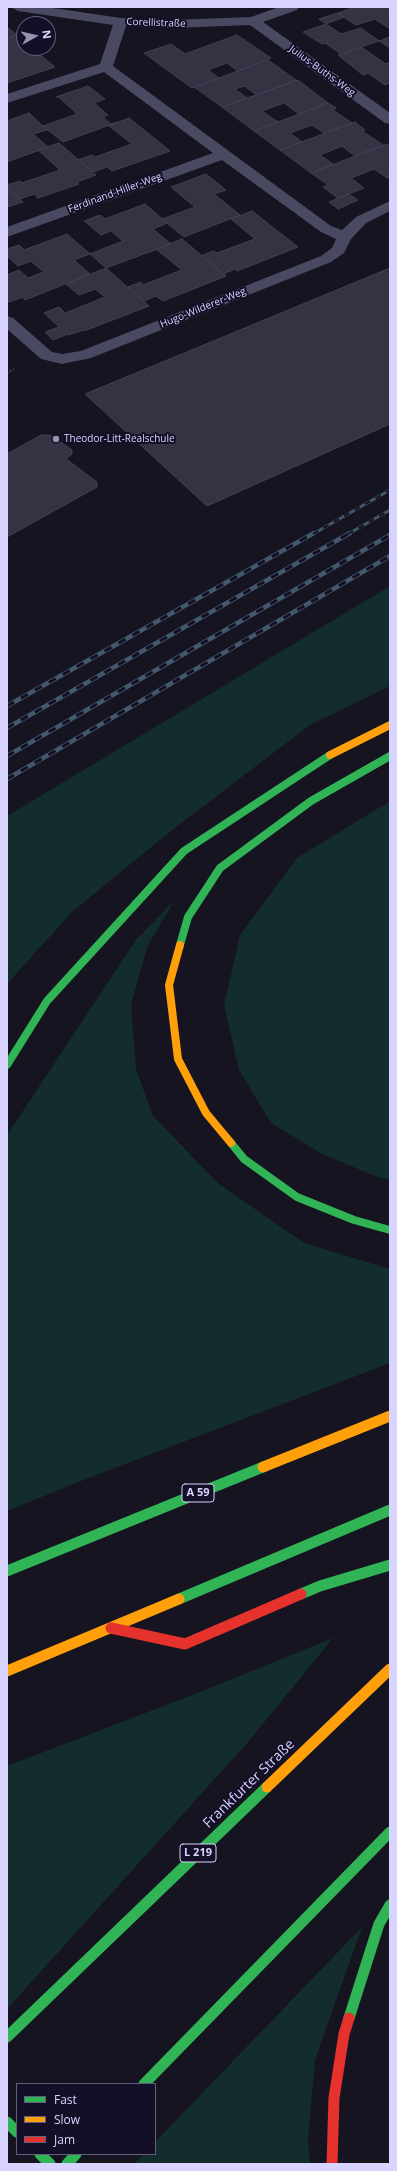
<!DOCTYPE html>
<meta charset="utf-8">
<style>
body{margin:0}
#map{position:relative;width:397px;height:2171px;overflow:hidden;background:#161421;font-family:"Open Sans",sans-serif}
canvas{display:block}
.frame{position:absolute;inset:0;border:8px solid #d9d4ff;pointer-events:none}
.legend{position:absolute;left:16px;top:2083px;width:140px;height:72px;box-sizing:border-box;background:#130f26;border:1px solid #625e7d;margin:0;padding:5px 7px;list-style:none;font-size:12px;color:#d9d4ff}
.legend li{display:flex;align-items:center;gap:8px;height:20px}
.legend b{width:20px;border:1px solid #625e7d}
.north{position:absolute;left:16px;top:16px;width:40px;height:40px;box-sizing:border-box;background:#130f26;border:1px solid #625e7d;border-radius:50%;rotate:82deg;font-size:11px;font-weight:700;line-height:16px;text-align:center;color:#d9d4ff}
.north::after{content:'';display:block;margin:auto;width:14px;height:18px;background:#9591b1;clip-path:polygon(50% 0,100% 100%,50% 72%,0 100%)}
</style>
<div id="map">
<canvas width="397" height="2171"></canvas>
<div class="frame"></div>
<ul class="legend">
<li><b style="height:5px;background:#30b455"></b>Fast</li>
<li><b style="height:5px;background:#ff9f0a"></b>Slow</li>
<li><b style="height:5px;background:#e5322d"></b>Jam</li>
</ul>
<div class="north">N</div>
</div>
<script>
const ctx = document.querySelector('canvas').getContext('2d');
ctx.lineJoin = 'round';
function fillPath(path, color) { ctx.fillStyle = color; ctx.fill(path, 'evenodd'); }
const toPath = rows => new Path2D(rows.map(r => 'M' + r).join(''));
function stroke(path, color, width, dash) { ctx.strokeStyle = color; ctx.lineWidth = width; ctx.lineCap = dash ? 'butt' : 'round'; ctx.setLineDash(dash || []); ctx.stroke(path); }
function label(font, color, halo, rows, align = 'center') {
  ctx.font = font + ' "Open Sans",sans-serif'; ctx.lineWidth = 4; ctx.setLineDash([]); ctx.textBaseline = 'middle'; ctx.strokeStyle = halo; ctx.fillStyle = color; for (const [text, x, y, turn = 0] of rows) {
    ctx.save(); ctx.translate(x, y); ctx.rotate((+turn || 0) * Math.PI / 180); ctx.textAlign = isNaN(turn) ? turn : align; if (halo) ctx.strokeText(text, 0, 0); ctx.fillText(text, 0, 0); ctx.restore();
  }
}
fillPath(toPath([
 [390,586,390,686,310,725,171,831,73,911,7,984,7,816],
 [390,801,390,1180,380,1178,322,1154,271,1123,239,1070,224,1005,240,935,297,858],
 [174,901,148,945,131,1005,136,1069,153,1116,219,1184,304,1243,390,1269,390,1363,86,1479,7,1511,7,1135,136,940],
 [333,1638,249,1741,7,2009,7,1766,205,1690],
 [362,1927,315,2060,308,2141,310,2164,134,2164,144,2154,155,2154,155,2142]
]), '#132c2d');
const building = toPath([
 [355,7,389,7,390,29,375,19,356,25,338,13,355,7],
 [338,13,344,17,326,24,319,19,338,13],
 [326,24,341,34,361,28,379,41,341,54,325,43,322,44,303,32,326,24],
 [7,27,17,35,7,39,7,27],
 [24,33,24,48,32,48,55,67,7,83,7,65,9,65,7,63,7,39,24,33],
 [237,35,271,58,238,71,227,63,208,70,219,78,192,88,144,53,171,44,185,54,237,35],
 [390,37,390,48,379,41,390,37],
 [361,47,386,64,390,62,390,83,385,85,368,73,363,75,338,55,361,47],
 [268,60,296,80,257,95,244,86,235,89,247,98,222,107,194,87,268,60],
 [298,80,328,103,299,114,284,103,262,111,278,122,254,131,222,107,298,80],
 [88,86,105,99,94,103,108,115,103,117,111,124,118,122,63,142,43,126,77,114,59,97,56,97,88,86],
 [328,103,336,108,333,110,352,123,324,133,312,125,290,133,302,142,280,150,254,131,328,103],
 [29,113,47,130,33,134,48,147,7,162,7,137,10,136,7,133,7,121,29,113],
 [129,118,170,151,112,171,107,167,93,172,78,160,92,155,95,157,132,144,109,126,129,118],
 [355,122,365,130,362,131,383,145,355,156,342,146,320,155,333,164,311,173,280,150,355,122],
 [59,143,96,175,77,182,79,184,38,198,34,194,20,199,7,188,7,185,20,181,22,183,60,170,38,150,59,143],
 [387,144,390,146,389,179,374,169,351,178,364,188,338,198,323,187,328,185,311,173,387,144],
 [206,174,226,190,214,194,240,215,184,237,162,219,195,207,171,187,206,174],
 [7,188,20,199,23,202,7,207,7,188],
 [349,194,358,200,338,209,329,202,349,194],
 [145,204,167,223,153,229,171,244,106,268,90,254,123,241,111,231,101,235,84,221,100,215,105,219,145,204],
 [252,211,298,247,237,271,235,269,223,274,201,256,213,251,217,253,255,239,231,219,252,211],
 [67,234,90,254,74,260,90,274,25,300,23,297,9,302,7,300,7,275,19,270,28,278,44,272,31,261,18,266,7,256,7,249,19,245,24,250,67,234],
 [182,239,226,276,163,301,156,296,144,301,128,287,141,282,143,285,182,270,156,249,182,239],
 [106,268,149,306,84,331,83,330,69,335,68,334,53,340,45,332,59,327,44,313,59,307,65,313,105,297,95,289,79,295,66,284,106,268],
 [390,268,390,424,207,506,85,394,390,268],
 [41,435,50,435,72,450,72,454,66,459,97,482,97,487,7,537,7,454,41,435]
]);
fillPath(building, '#343243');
stroke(building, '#433f54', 1);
stroke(toPath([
 [7,373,14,369]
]), '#44505f', 1.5, [1.5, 2]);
fillPath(toPath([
 [11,7,46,7,121,18,172,20,251,17,279,7,299,7,297,10,263,22,390,113,390,124,385,123,250,25,172,28,126,26,113,66,331,226,342,230,356,217,390,201,390,211,366,223,351,239,344,253,331,262,91,358,62,364,41,359,7,329,7,316,13,318,52,352,62,354,81,351,321,256,332,248,336,239,321,232,222,160,7,237,7,227,213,153,104,72,7,103,7,94,100,64,113,25,18,11,11,7]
]), '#4a4962');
stroke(toPath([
 [180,945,188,917,220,868,311,801,390,756],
 [7,1065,47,1001,184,851,330,755],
 [231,1143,244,1159,297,1197,354,1220,390,1230]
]), '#30b455', 8);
stroke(toPath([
 [7,1571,263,1467],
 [301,1594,320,1586,390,1565],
 [179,1599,390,1510],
 [349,2018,379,1924,390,1905],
 [7,2037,267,1787],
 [144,2084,390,1832],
 [7,2122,17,2132],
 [40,2154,50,2164],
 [67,2164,76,2154]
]), '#30b455', 11);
stroke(toPath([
 [330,755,390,725],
 [180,945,169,985,178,1059,206,1113,231,1143]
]), '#ff9f0a', 8);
stroke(toPath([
 [263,1467,390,1416],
 [7,1671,179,1599],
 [267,1787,390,1669]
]), '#ff9f0a', 11);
stroke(toPath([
 [111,1628,185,1644,301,1594],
 [332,2164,334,2098,344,2034,349,2018]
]), '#e5322d', 11);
const railFar1 = toPath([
 [313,534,390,490],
 [348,534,390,510]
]);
const rail = toPath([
 [7,706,314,533],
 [7,728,350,533],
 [7,756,390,535],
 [7,779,390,556]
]);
stroke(railFar1, '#43596b', 3);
stroke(rail, '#43596b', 4.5);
stroke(railFar1, '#130f26', 2, [6]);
stroke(rail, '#130f26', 3, [8]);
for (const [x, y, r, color] of [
 [56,439,4,"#9591b1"]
]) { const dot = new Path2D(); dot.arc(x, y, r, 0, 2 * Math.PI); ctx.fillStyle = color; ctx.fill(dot); stroke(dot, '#130f26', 1.5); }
label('10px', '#d9d4ff', '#130f26', [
 ["Corellistraße",156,23,2],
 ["Julius-Buths-Weg",322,71,36],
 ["Ferdinand-Hiller-Weg",115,193,-20],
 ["Hugo-Wilderer-Weg",203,308,-22]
]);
label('10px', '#d9d4ff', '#130f26', [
 ["Theodor-Litt-Realschule",64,439]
], 'left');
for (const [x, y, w] of [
 [198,1493,32],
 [198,1853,36]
]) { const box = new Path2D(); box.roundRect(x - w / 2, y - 9, w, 18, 3); ctx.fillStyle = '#130f26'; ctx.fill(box); stroke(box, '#d9d4ff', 1); }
label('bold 11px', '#d9d4ff', null, [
 ["A 59",198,1493],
 ["L 219",198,1853]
]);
label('14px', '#d9d4ff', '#130f26', [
 ["Frankfurter Straße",249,1784,-44]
]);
</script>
